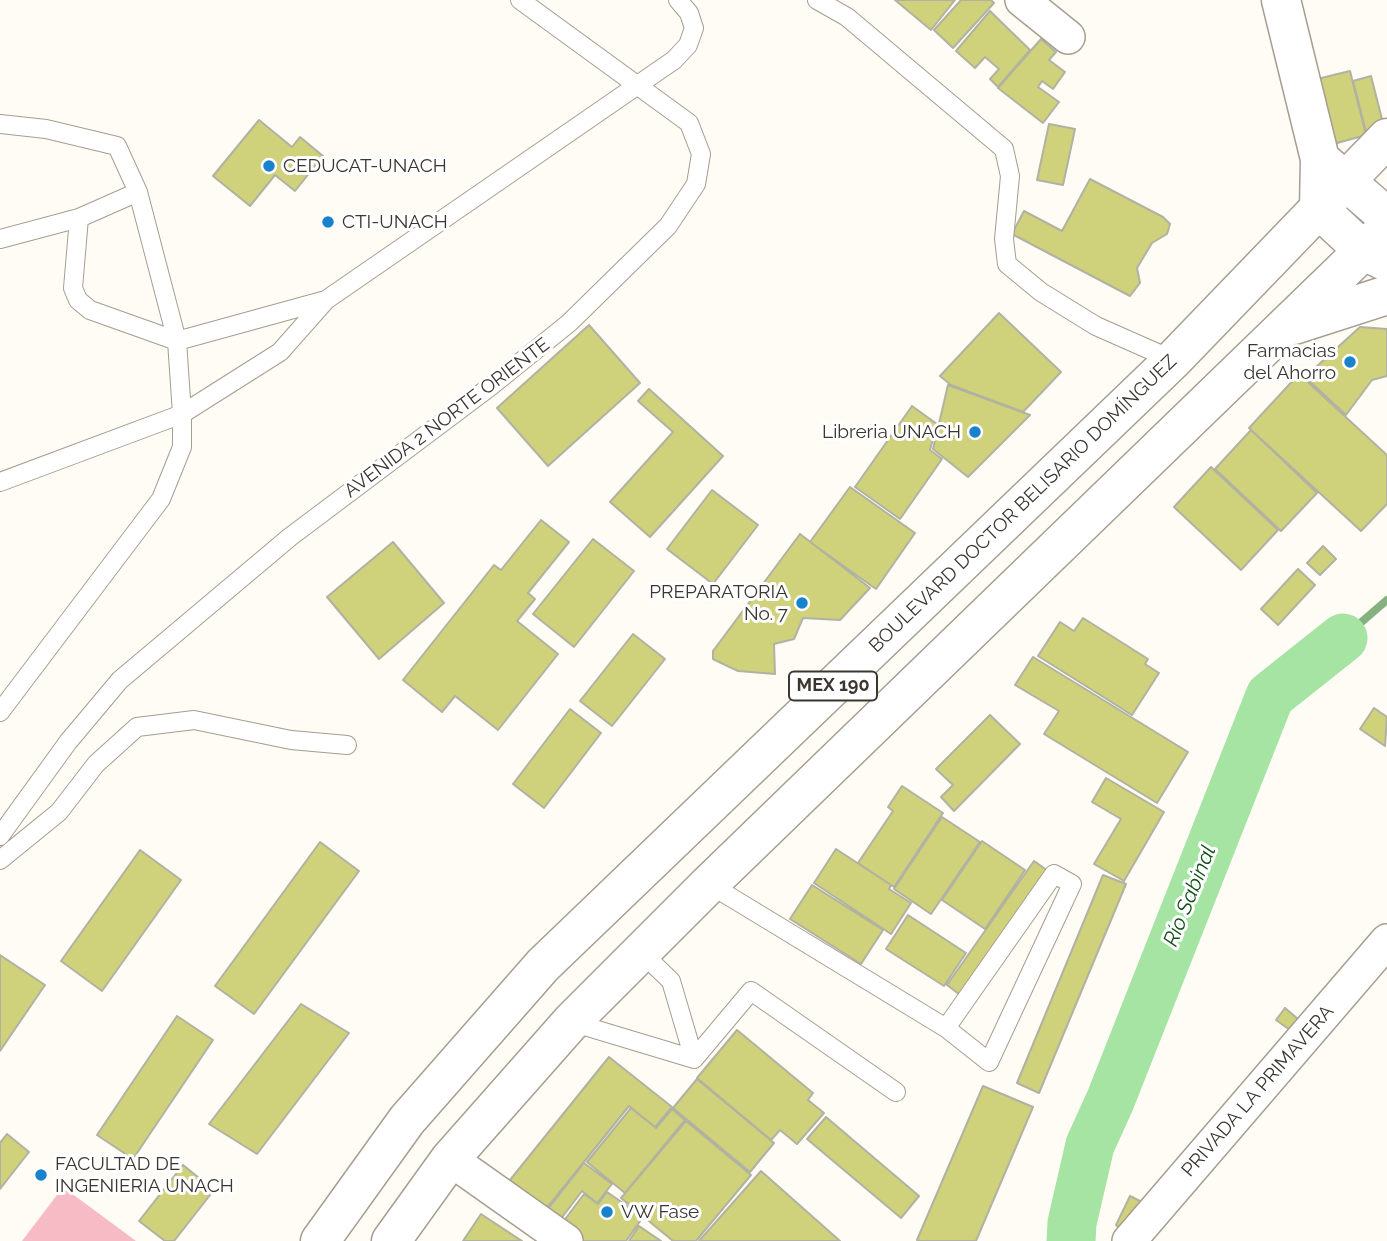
<!DOCTYPE html>
<meta charset="utf-8">
<style>
body{margin:0}
canvas{display:block;background:#fffbf5}
</style>
<canvas width="1387" height="1241"></canvas>
<script>
const ctx = document.querySelector('canvas').getContext('2d');
ctx.lineJoin = 'round';
function fillPath(path, color) { ctx.fillStyle = color; ctx.fill(path, 'evenodd'); }
const toPath = rows => new Path2D(rows.map(r => 'M' + r).join(''));
function stroke(path, color, width, dash) { ctx.strokeStyle = color; ctx.lineWidth = width; ctx.lineCap = dash ? 'butt' : 'round'; ctx.setLineDash(dash || []); ctx.stroke(path); }
function label(font, color, halo, rows, align = 'center') {
  ctx.font = font + ' Raleway,sans-serif'; ctx.lineWidth = 6; ctx.setLineDash([]); ctx.textBaseline = 'middle'; ctx.strokeStyle = halo; ctx.fillStyle = color; for (const [text, x, y, turn = 0] of rows) {
    ctx.save(); ctx.translate(x, y); ctx.rotate((+turn || 0) * Math.PI / 180); ctx.textAlign = isNaN(turn) ? turn : align; if (halo) ctx.strokeText(text, 0, 0); ctx.fillText(text, 0, 0); ctx.restore();
  }
}
fillPath(toPath([
 [63,1187,136,1241,22,1241]
]), '#f7bbc5');
stroke(toPath([
 [1343,638,1387,600]
]), '#85b080', 8);
stroke(toPath([
 [1071,1241,1072,1223,1090,1145,1110,1101,1270,696,1343,638]
]), '#a5e4a3', 49);
const building = toPath([
 [895,0,955,0,931,30,895,0],
 [961,0,991,0,994,3,953,48,934,30,961,0],
 [990,11,1030,50,998,87,990,79,999,69,985,57,975,68,956,51,990,11],
 [1041,39,1056,52,1049,60,1065,72,1053,89,1042,81,1038,87,1059,102,1043,123,998,88,1041,39],
 [1350,71,1366,135,1330,145,1313,80,1350,71],
 [1371,76,1385,131,1367,136,1353,81,1371,76],
 [259,120,292,147,300,137,323,156,295,191,275,175,250,206,213,176,259,120],
 [1049,124,1075,129,1063,185,1037,180,1049,124],
 [1090,179,1163,217,1170,224,1167,234,1152,243,1137,268,1140,283,1130,296,1012,234,1024,211,1062,231,1090,179],
 [999,313,1061,372,1023,412,951,385,940,376,999,313],
 [589,325,640,383,548,466,497,408,589,325],
 [1360,327,1387,329,1387,376,1372,380,1346,415,1305,377,1360,327],
 [1299,374,1387,455,1387,504,1361,531,1249,428,1299,374],
 [948,385,1030,415,968,477,933,449,948,385],
 [649,389,723,456,650,537,610,502,673,432,638,401,649,389],
 [912,406,937,424,930,450,942,459,900,519,855,487,912,406],
 [1251,430,1317,493,1281,531,1215,469,1251,430],
 [1211,467,1278,530,1241,570,1174,507,1211,467],
 [850,487,915,533,876,589,810,542,850,487],
 [712,490,758,525,713,584,667,549,712,490],
 [541,520,569,542,528,593,535,599,517,621,558,654,498,730,455,696,442,712,403,680,494,565,501,570,541,520],
 [800,534,870,588,840,620,803,618,794,639,774,644,775,674,738,671,719,662,713,659,713,651,800,534],
 [593,539,634,571,574,647,533,614,593,539],
 [393,542,444,603,379,659,327,597,393,542],
 [1323,546,1336,559,1320,575,1307,563,1323,546],
 [1298,569,1315,585,1278,625,1261,609,1298,569],
 [1083,618,1148,659,1145,664,1159,673,1132,715,1038,656,1060,622,1074,631,1083,618],
 [633,634,665,659,612,726,580,701,633,634],
 [1033,657,1188,752,1157,803,1044,734,1059,711,1015,685,1033,657],
 [1374,708,1387,717,1385,746,1360,729,1374,708],
 [570,709,601,733,544,808,513,784,570,709],
 [990,715,1020,744,954,811,941,797,953,785,936,769,990,715],
 [1106,778,1164,812,1124,881,1094,864,1121,819,1092,802,1106,778],
 [902,786,943,813,894,887,858,863,893,811,888,807,902,786],
 [942,817,980,842,931,914,894,889,942,817],
 [982,841,1025,870,985,929,942,900,982,841],
 [320,842,359,871,254,1014,215,986,320,842],
 [836,849,891,885,889,889,911,903,891,934,814,883,836,849],
 [140,850,181,880,102,991,61,961,140,850],
 [1034,861,1051,873,964,998,947,985,1034,861],
 [1103,875,1126,884,1039,1093,1017,1083,1103,875],
 [812,885,883,930,861,964,790,919,812,885],
 [908,915,966,953,944,986,886,949,908,915],
 [0,955,45,985,0,1051,0,955],
 [301,1004,349,1033,257,1154,209,1124,301,1004],
 [1285,1008,1298,1019,1290,1030,1276,1020,1285,1008],
 [177,1016,213,1040,133,1159,97,1135,177,1016],
 [737,1030,813,1093,808,1100,824,1113,797,1144,780,1130,771,1140,697,1078,737,1030],
 [609,1057,672,1107,655,1127,629,1106,542,1214,506,1185,609,1057],
 [697,1079,774,1143,750,1172,673,1108,697,1079],
 [983,1086,1033,1107,976,1241,919,1241,917,1240,983,1086],
 [631,1108,656,1128,672,1109,685,1120,625,1193,587,1162,631,1108],
 [826,1117,919,1196,901,1218,807,1139,826,1117],
 [686,1121,751,1175,696,1241,673,1241,621,1198,686,1121],
 [7,1134,29,1152,0,1189,0,1143,7,1134],
 [584,1163,612,1184,597,1203,582,1191,557,1224,544,1214,584,1163],
 [183,1165,214,1190,174,1241,165,1241,139,1221,183,1165],
 [761,1171,840,1241,699,1241,761,1171],
 [607,1192,643,1217,626,1241,582,1241,560,1226,584,1194,598,1204,607,1192],
 [1130,1196,1148,1205,1124,1232,1116,1225,1130,1196],
 [481,1214,522,1241,463,1241,481,1214],
 [639,1226,661,1241,629,1241,639,1226]
]);
fillPath(building, '#cfd17b');
stroke(building, '#b1b2a2', 2);
const lane = toPath([
 [817,0,847,17,1004,149,1010,176,1004,239,1007,264,1041,292,1096,326,1173,360],
 [0,124,46,129,117,146,138,192,177,341,182,414,182,447,161,499,0,712],
 [79,218,73,288,78,300,90,310,177,341,326,300],
 [0,239,79,218,138,192],
 [0,482,182,414,280,352,326,300,674,60,688,45,694,28,689,13,678,0],
 [0,836,68,742,120,680,290,537,491,386,569,323,668,226,696,184,701,154,689,123,520,0],
 [0,860,59,812,96,764,137,727,194,720,291,740,347,745],
 [709,884,946,1028,989,1062,1072,884,1054,874,946,1028],
 [571,1022,694,1059,671,981,641,952],
 [694,1059,751,991,896,1092]
]);
const street = toPath([
 [1022,0,1068,37],
 [450,1159,566,1241],
 [1129,1241,1387,941]
]);
const secondary = toPath([
 [1281,0,1320,159,1319,209,1364,251,1387,262],
 [1320,159,1387,217]
]);
const primary = toPath([
 [1294,325,1387,295],
 [320,1241,407,1120,543,965,1173,360,1387,138],
 [391,1241,450,1159,571,1022,709,884,1387,228]
]);
stroke(lane, '#a79d90', 20);
stroke(street, '#a79d90', 36);
stroke(secondary, '#a79d90', 41);
stroke(primary, '#a79d90', 41);
stroke(lane, '#fff', 18);
stroke(street, '#fff', 33);
stroke(secondary, '#fff', 38);
stroke(primary, '#fff', 38);
for (const [x, y, r, color] of [
 [269,166,7,"#1882cd"],
 [328,222,7,"#1882cd"],
 [1350,362,7,"#1882cd"],
 [975,432,7,"#1882cd"],
 [802,603,7,"#1882cd"],
 [41,1175,7,"#1882cd"],
 [607,1212,7,"#1882cd"]
]) { const dot = new Path2D(); dot.arc(x, y, r, 0, 2 * Math.PI); ctx.fillStyle = color; ctx.fill(dot); stroke(dot, '#fff', 2.5); }
for (const [x, y, w] of [
 [833,686,88]
]) { const box = new Path2D(); box.roundRect(x - w / 2, y - 14.5, w, 29, 5); ctx.fillStyle = '#fff'; ctx.fill(box); stroke(box, '#3a3630', 2); }
label('bold 18px', '#3a3630', null, [
 ["MEX 190",833,686]
]);
label('19px', '#3a3630', '#fff', [
 ["CEDUCAT-UNACH",283,166],
 ["CTI-UNACH",342,222],
 ["Farmacias",1336,351,"right"],
 ["del Ahorro",1336,373,"right"],
 ["Libreria UNACH",961,432,"right"],
 ["PREPARATORIA",788,592,"right"],
 ["No. 7",788,614,"right"],
 ["FACULTAD DE",55,1164],
 ["INGENIERIA UNACH",55,1186],
 ["VW Fase",621,1212]
], 'left');
label('19px', '#3a3630', '#fff', [
 ["AVENIDA 2 NORTE ORIENTE",447,418,-37],
 ["BOULEVARD DOCTOR BELISARIO DOMÍNGUEZ",1023,504,-44],
 ["PRIVADA LA PRIMAVERA",1258,1091,-49]
]);
label('italic 21px', '#115116', '#fff', [
 ["Río Sabinal",1190,896,-68]
]);
</script>
